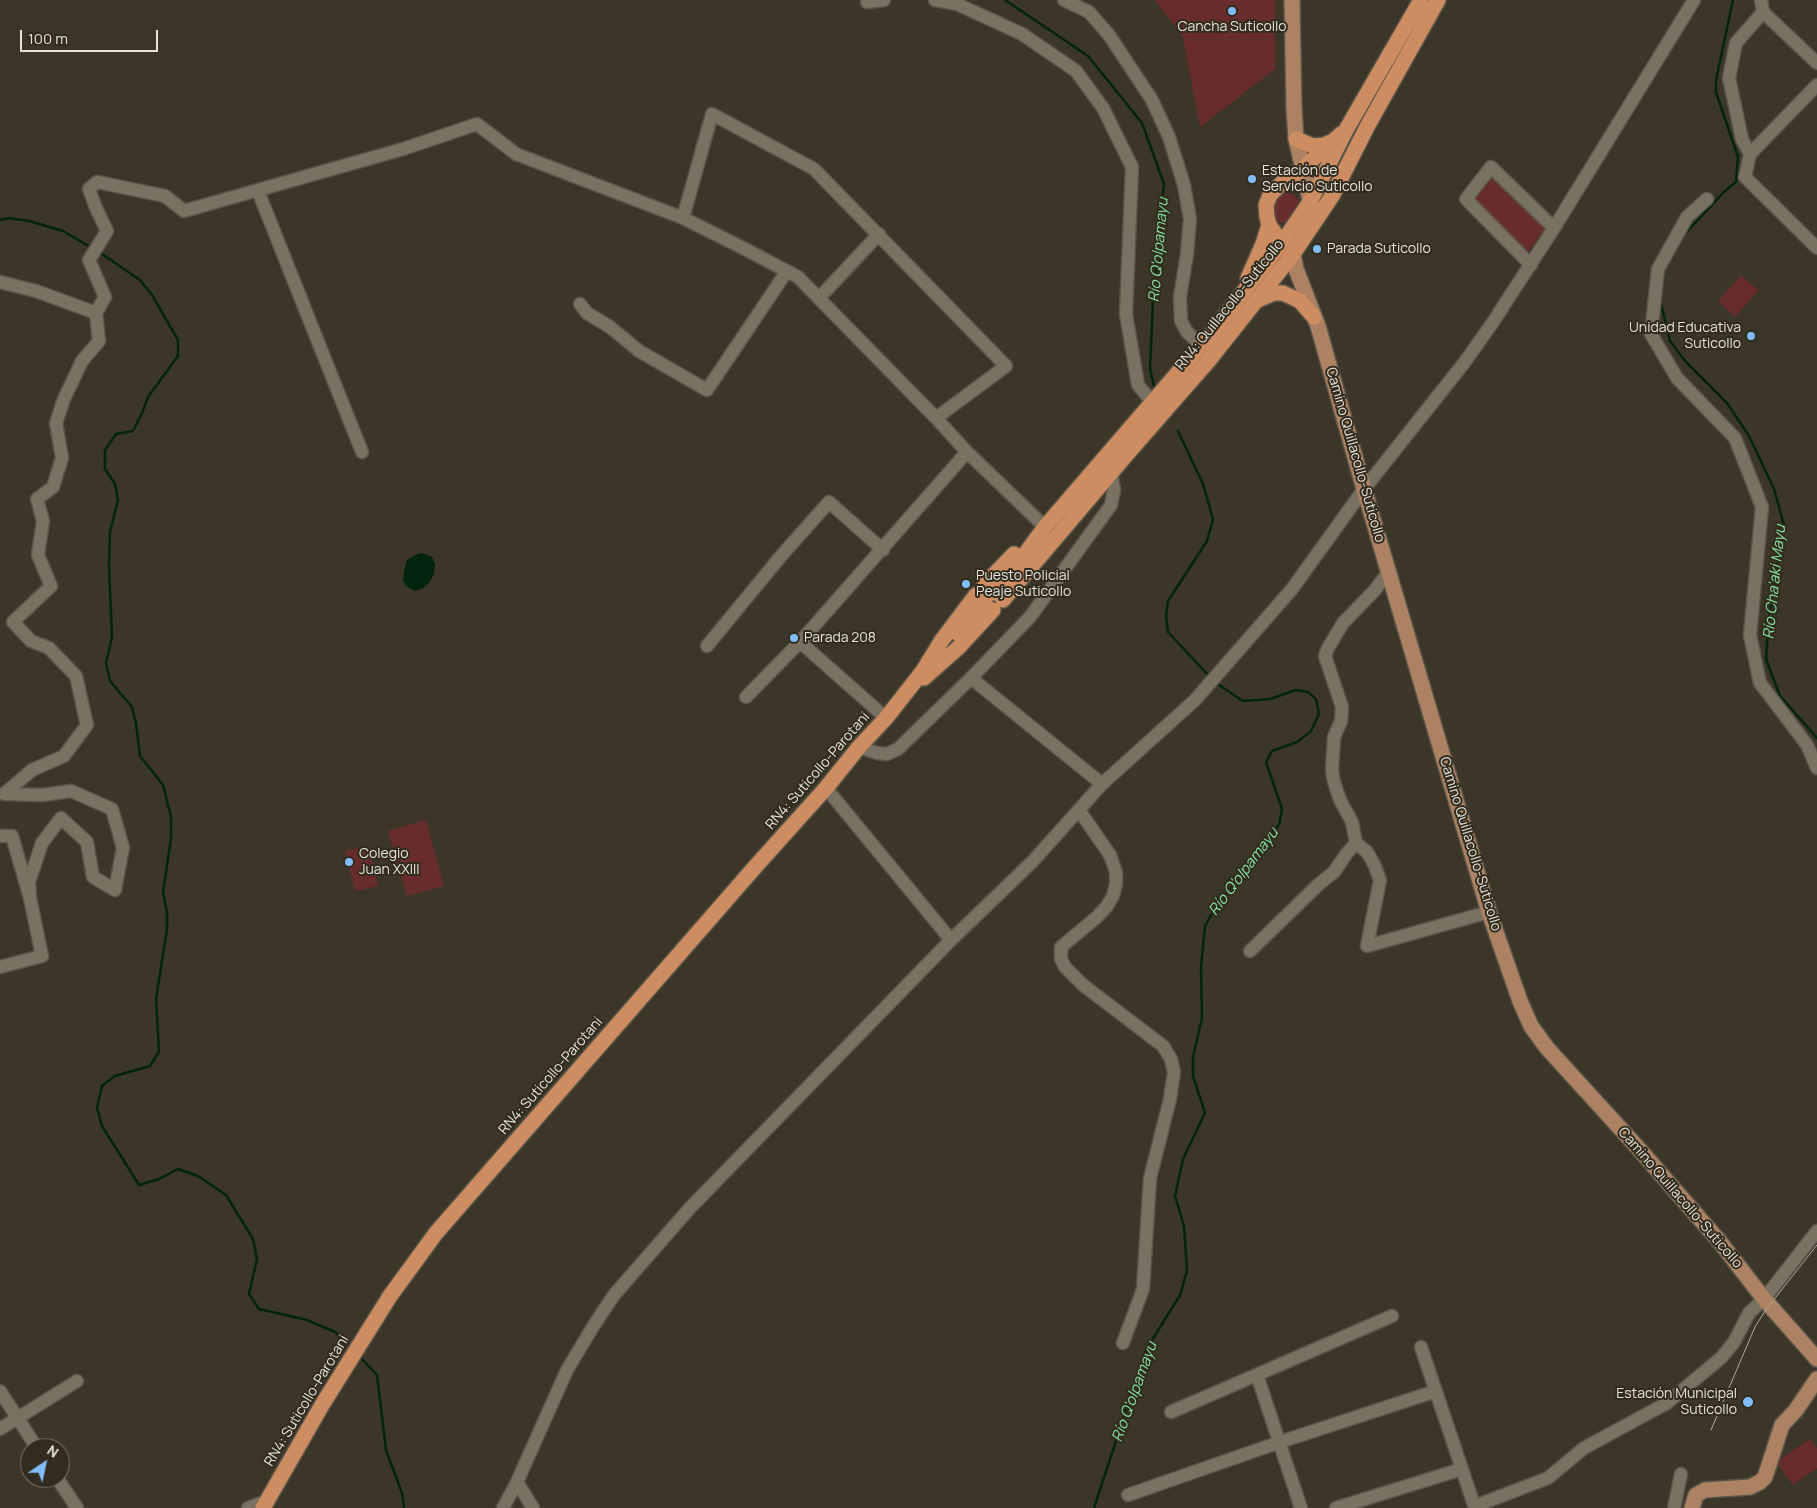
<!DOCTYPE html>
<meta charset="utf-8">
<style>
body{margin:0}
#map{position:relative;width:1817px;height:1508px;overflow:hidden;background:#3c3628;font-family:Manrope,sans-serif}
canvas{display:block}
.north{position:absolute;left:20px;top:1438px;width:50px;height:50px;box-sizing:border-box;background:#322c1e;border:1px solid #7a756a;border-radius:50%;rotate:34deg;font-size:14px;font-weight:700;line-height:20px;text-align:center;color:#e7e3db}
.north::after{content:'';display:block;margin:auto;width:18px;height:22px;background:#80bdfa;clip-path:polygon(50% 0,100% 100%,50% 72%,0 100%)}
.scale{position:absolute;left:20px;top:30px;width:138px;height:22px;box-sizing:border-box;border:2px solid #e7e3db;border-top:0;padding-left:6px;font-size:15px;line-height:18px;white-space:nowrap;color:#e7e3db;-webkit-text-stroke:4px #322c1e;paint-order:stroke}
</style>
<div id="map">
<canvas width="1817" height="1508"></canvas>
<div class="north">N</div>
<div class="scale">100 m</div>
</div>
<script>
const ctx = document.querySelector('canvas').getContext('2d');
ctx.lineJoin = 'round';
function fillPath(path, color) { ctx.fillStyle = color; ctx.fill(path, 'evenodd'); }
const toPath = rows => new Path2D(rows.map(r => 'M' + r).join(''));
function stroke(path, color, width, dash) { ctx.strokeStyle = color; ctx.lineWidth = width; ctx.lineCap = dash ? 'butt' : 'round'; ctx.setLineDash(dash || []); ctx.stroke(path); }
function label(font, color, halo, rows, align = 'center') {
  ctx.font = font + ' Manrope,sans-serif'; ctx.lineWidth = 4; ctx.setLineDash([]); ctx.textBaseline = 'middle'; ctx.strokeStyle = halo; ctx.fillStyle = color; for (const [text, x, y, turn = 0] of rows) {
    ctx.save(); ctx.translate(x, y); ctx.rotate((+turn || 0) * Math.PI / 180); ctx.textAlign = isNaN(turn) ? turn : align; if (halo) ctx.strokeText(text, 0, 0); ctx.fillText(text, 0, 0); ctx.restore();
  }
}
fillPath(toPath([
 [1155,0,1275,0,1275,69,1200,127,1183,37],
 [1489,177,1498,178,1546,227,1528,252,1523,249,1474,202,1473,196],
 [1283,193,1293,194,1300,200,1286,223,1278,222,1274,218,1271,203,1278,195],
 [1741,275,1758,290,1735,317,1718,301],
 [426,820,444,886,407,896,388,831],
 [369,846,378,886,355,891,345,851],
 [1810,1439,1817,1448,1817,1468,1793,1485,1776,1462]
]), '#682c2c');
fillPath(toPath([
 [422,553,432,557,435,564,434,574,429,583,423,588,415,591,406,586,403,580,404,572,407,560,415,555]
]), '#00240e');
stroke(toPath([
 [1005,0,1088,56,1142,123,1164,184,1153,299,1150,369,1154,386],
 [0,220,9,218,29,221,63,231,92,248],
 [1681,238,1724,192,1736,182,1738,157,1716,92,1716,80,1733,0],
 [99,252,140,280,152,295,178,340,178,356,148,397,142,413,133,431,116,434,105,450,105,469,115,484,118,500,110,532,109,566,112,637,106,663,110,681,132,707,136,723,140,756,163,785,171,817,171,838,163,893,167,912,167,929,156,999,159,1052,150,1066,115,1076,102,1086,97,1108,102,1126,139,1185,159,1179,178,1169,198,1176,226,1195,253,1239,257,1259,249,1294,259,1309,307,1320,335,1332,345,1342],
 [1663,279,1665,267],
 [1660,299,1670,341,1686,362,1727,403,1749,436,1774,489,1784,525,1769,618,1766,659,1780,696,1817,738],
 [1178,431,1203,484,1213,519,1207,541,1168,601,1166,616,1168,632,1210,677],
 [359,1356,377,1375,386,1450,402,1493,404,1508],
 [1094,1508,1146,1350,1180,1295,1187,1271,1184,1226,1175,1196,1183,1159,1205,1113,1193,1076,1193,1057,1202,1018,1201,967,1205,926,1219,901,1255,863,1265,840,1279,825,1282,809,1266,762,1272,751,1297,742,1311,731,1319,714,1316,699,1308,692,1296,690,1270,699,1243,701,1216,683]
]), '#00240e', 2.5);
const minor = toPath([
 [935,0,957,4,1022,34,1076,71,1103,108,1132,167,1126,314,1138,385,1153,403],
 [1064,0,1089,12,1109,35,1152,100,1169,137,1184,185,1190,219,1187,254,1180,297,1181,321,1187,332,1201,346],
 [1761,0,1763,12,1817,63],
 [867,2,884,0],
 [1763,12,1736,43,1729,78,1742,139,1750,154,1745,177,1817,248],
 [1750,154,1817,85],
 [258,191,362,452],
 [1707,199,1687,217,1658,269,1651,334,1677,378,1735,438,1762,507,1750,635,1760,683,1807,745,1817,768],
 [683,218,712,114,814,169,1006,366,936,418],
 [1531,265,1466,199,1491,167,1554,228],
 [0,282,36,291,96,313,105,297,89,260,107,231,96,208,89,189,97,182,165,196,184,211,403,149,477,124,516,154,683,218,745,249,798,277,936,418,967,452,1045,527],
 [819,298,879,234],
 [580,304,587,313,610,327,639,351,707,390,787,271],
 [1389,571,1375,590,1343,623,1328,648,1325,656,1342,707,1341,721,1334,737,1332,770,1334,782,1340,800,1352,822,1356,843,1367,852,1374,864,1380,880,1367,946,1489,912],
 [800,642,886,718],
 [707,646,781,556,829,502,883,550],
 [971,678,1102,784],
 [746,697,800,642,967,452],
 [859,747,877,753,887,754,898,749,971,678,1030,617,1111,505,1114,490,1111,472],
 [826,788,951,940],
 [1079,810,1110,855,1116,872,1116,884,1113,896,1107,906,1097,917,1061,947,1061,959,1065,967,1083,985,1163,1046,1171,1059,1174,1072,1170,1099,1150,1178,1143,1289,1123,1343],
 [0,836,12,836,30,898,42,956,0,967],
 [30,898,29,882,42,843,61,818,87,842,93,877,115,890,123,848,112,809,71,791,42,795,4,794,32,770,64,756,87,725,76,676,49,648,31,641,13,622,51,586,38,555,43,521,37,499,53,487,62,458,56,423,64,399,82,361,99,341,96,313],
 [1250,951,1319,884,1334,872,1347,853,1356,843],
 [1421,1347,1475,1508],
 [1257,1375,1301,1508],
 [0,1391,37,1448],
 [1171,1412,1392,1316],
 [0,1429,77,1381],
 [57,1478,77,1508],
 [517,1482,533,1508],
 [1128,1495,1280,1442,1436,1391],
 [1475,1506,1548,1478,1584,1448,1667,1403,1722,1357,1734,1342,1749,1313,1764,1299,1817,1231],
 [248,1508,266,1501],
 [503,1508,517,1482,567,1370,594,1325,614,1295,689,1209,951,940,1033,861,1102,784,1195,700,1292,589,1364,489,1464,363,1493,322,1554,228,1694,0],
 [1336,1508,1462,1469],
 [1674,1508,1681,1474]
]);
const major = toPath([
 [1292,0,1294,108,1296,139,1312,209],
 [1282,243,1293,254,1296,269,1318,326,1364,489,1489,912,1520,1001,1531,1026,1547,1048,1639,1149,1720,1242,1764,1299,1817,1359],
 [1692,1508,1696,1495,1705,1490,1750,1487,1760,1482,1765,1477,1782,1425,1796,1410,1817,1379]
]);
const highway = toPath([
 [1296,139,1313,146,1324,145,1331,142],
 [1282,243,1269,225,1267,217,1266,205,1270,195,1283,182,1302,169,1341,134],
 [1248,278,1263,244,1269,225],
 [1258,300,1274,293,1283,293,1300,301,1314,317],
 [985,584,1014,554],
 [994,593,1020,561,1045,527,1201,346,1282,243,1310,202,1346,130,1421,0],
 [1003,600,1128,453,1210,359,1293,254,1332,196,1368,125,1438,0],
 [957,633,985,603],
 [924,678,959,647,993,610],
 [263,1508,322,1405,390,1296,436,1233,755,867,826,788,859,747,886,718,923,671,942,640,976,595]
]);
stroke(minor, '#5a5449', 15);
stroke(major, '#5a5449', 18);
stroke(highway, '#5a5449', 18);
stroke(minor, '#797263', 12);
stroke(major, '#ac8262', 15);
stroke(highway, '#ce8d61', 15);
stroke(toPath([
 [1711,1430,1755,1327,1765,1311,1817,1245]
]), '#ada89e', 1);
for (const [x, y, r, color] of [
 [1232,11,5,"#80bdfa"],
 [1252,179,5,"#80bdfa"],
 [1317,249,5,"#80bdfa"],
 [1751,336,5,"#80bdfa"],
 [966,584,5,"#80bdfa"],
 [794,638,5,"#80bdfa"],
 [349,862,5,"#80bdfa"],
 [1748,1402,6,"#80bdfa"]
]) { const dot = new Path2D(); dot.arc(x, y, r, 0, 2 * Math.PI); ctx.fillStyle = color; ctx.fill(dot); stroke(dot, '#322c1e', 2); }
label('14px', '#e7e3db', '#322c1e', [
 ["Cancha Suticollo",1232,27,"center"],
 ["Estación de",1262,171],
 ["Servicio Suticollo",1262,187],
 ["Parada Suticollo",1327,249],
 ["Unidad Educativa",1741,328,"right"],
 ["Suticollo",1741,344,"right"],
 ["Puesto Policial",976,576],
 ["Peaje Suticollo",976,592],
 ["Parada 208",804,638],
 ["Colegio",359,854],
 ["Juan XXIII",359,870],
 ["Estación Municipal",1737,1394,"right"],
 ["Suticollo",1737,1410,"right"]
], 'left');
label('14px', '#e7e3db', '#322c1e', [
 ["RN4: Quillacollo-Suticollo",1230,305,-51],
 ["Camino Quillacollo-Suticollo",1355,455,74],
 ["RN4: Suticollo-Parotani",818,771,-49],
 ["Camino Quillacollo-Suticollo",1470,844,73],
 ["RN4: Suticollo-Parotani",551,1076,-49],
 ["Camino Quillacollo-Suticollo",1680,1198,49],
 ["RN4: Suticollo-Parotani",307,1401,-59]
]);
label('italic 15px', '#84e2a0', '#322c1e', [
 ["Río Q'olpamayu",1159,250,-85],
 ["Río Cha'aki Mayu",1775,582,-84],
 ["Río Q'olpamayu",1244,872,-53],
 ["Río Q'olpamayu",1135,1392,-70]
]);
</script>
